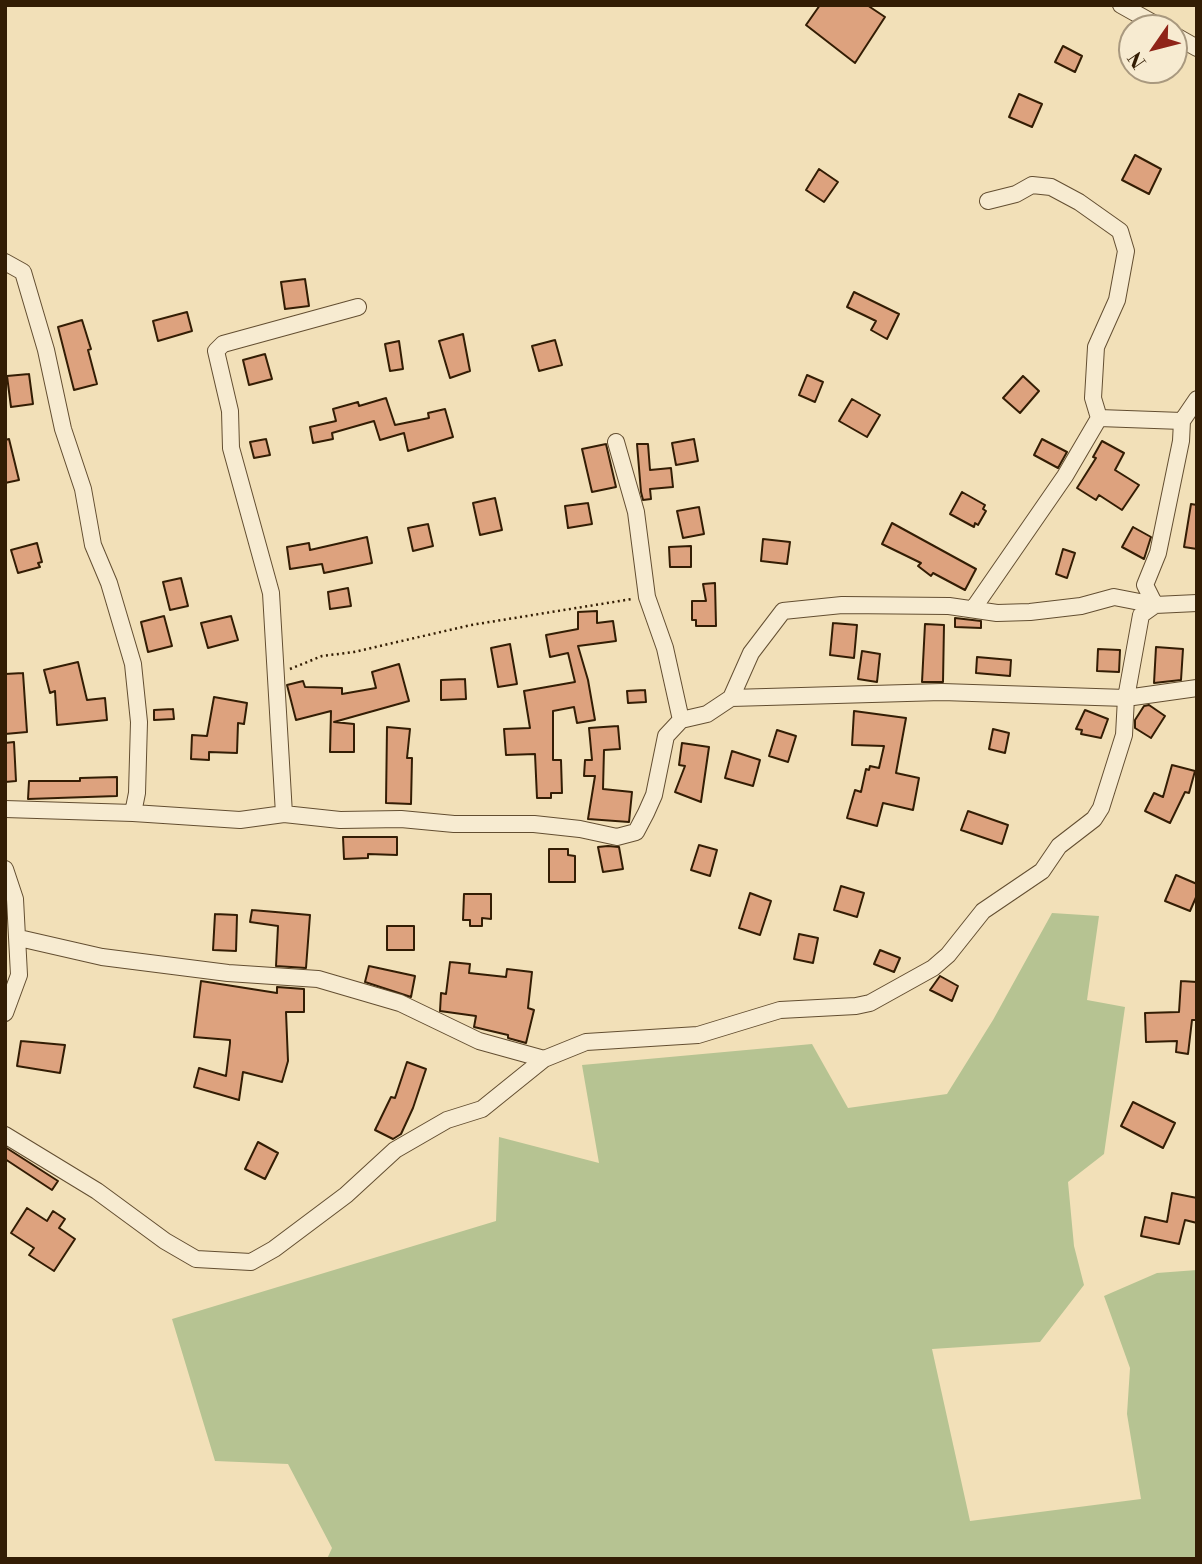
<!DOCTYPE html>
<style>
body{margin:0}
#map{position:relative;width:1202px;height:1564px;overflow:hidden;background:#f2e0b8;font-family:"Libre Bodoni",serif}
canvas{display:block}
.frame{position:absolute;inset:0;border:7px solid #331d04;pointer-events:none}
.north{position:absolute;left:1118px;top:14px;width:70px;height:70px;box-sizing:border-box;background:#f7ebd1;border:2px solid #a9997f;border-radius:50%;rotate:235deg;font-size:19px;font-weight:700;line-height:28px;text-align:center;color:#331d04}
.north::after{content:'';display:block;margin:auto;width:24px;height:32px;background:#8f2418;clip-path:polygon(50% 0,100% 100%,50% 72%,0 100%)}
</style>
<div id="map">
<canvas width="1202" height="1564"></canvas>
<div class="frame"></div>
<div class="north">N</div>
</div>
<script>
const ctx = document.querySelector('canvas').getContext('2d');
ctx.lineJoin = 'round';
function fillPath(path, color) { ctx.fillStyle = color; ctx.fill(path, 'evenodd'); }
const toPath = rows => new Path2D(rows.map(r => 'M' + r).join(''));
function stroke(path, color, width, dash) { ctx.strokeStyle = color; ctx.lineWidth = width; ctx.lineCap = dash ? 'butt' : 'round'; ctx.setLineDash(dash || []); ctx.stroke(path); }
fillPath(toPath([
 [1052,913,1099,916,1087,1000,1125,1007,1104,1154,1068,1182,1074,1246,1084,1285,1040,1342,932,1349,970,1521,1141,1499,1127,1414,1130,1368,1104,1296,1157,1273,1197,1270,1197,1559,327,1559,332,1548,288,1464,215,1461,172,1319,496,1221,499,1137,599,1163,582,1065,812,1044,848,1108,947,1094,993,1020]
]), '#b6c392');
const building = toPath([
 [820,5,867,5,885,17,855,63,806,25,820,5],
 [1063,46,1082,56,1075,72,1055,62,1063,46],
 [1019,94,1042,104,1032,127,1009,117,1019,94],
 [1135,155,1161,169,1149,194,1122,180,1135,155],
 [819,169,838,182,824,202,806,190,819,169],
 [305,279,309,306,285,309,281,282,305,279],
 [854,292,899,314,887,339,871,330,876,321,847,307,854,292],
 [187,312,192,331,158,341,153,321,187,312],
 [82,320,91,349,88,350,97,384,74,390,58,327,82,320],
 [463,334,470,371,450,378,439,341,463,334],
 [555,340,562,365,539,371,532,346,555,340],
 [399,341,403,369,390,371,385,344,399,341],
 [265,354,272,379,249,385,243,360,265,354],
 [29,374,33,404,11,407,7,376,29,374],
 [807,375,823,382,815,402,799,395,807,375],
 [1023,376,1039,391,1020,413,1003,398,1023,376],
 [386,398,395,425,429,418,428,413,445,409,453,437,408,451,404,433,380,440,374,421,332,433,333,439,313,443,310,427,336,421,333,409,358,402,359,406,386,398],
 [852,399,880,415,867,437,839,421,852,399],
 [9,439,19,480,5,483,5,440,9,439],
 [266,439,270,455,254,458,250,442,266,439],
 [694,439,698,461,676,465,672,443,694,439],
 [1042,439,1067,452,1058,468,1034,455,1042,439],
 [1102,441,1124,453,1115,470,1139,485,1122,510,1099,495,1096,500,1077,488,1096,458,1093,457,1102,441],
 [606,444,616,487,592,492,582,449,606,444],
 [637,444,648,444,650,470,671,468,673,487,650,489,651,499,643,500,641,492,637,444],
 [962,492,985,505,983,509,986,511,978,525,975,523,974,527,950,514,962,492],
 [495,498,502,530,480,535,473,503,495,498],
 [588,503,592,524,568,528,565,506,588,503],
 [1191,504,1197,505,1197,549,1184,547,1191,504],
 [699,507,704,534,683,538,677,511,699,507],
 [892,523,976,569,965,590,933,573,931,576,918,566,921,563,882,544,892,523],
 [428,524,433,546,413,551,408,528,428,524],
 [1133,527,1151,537,1144,559,1122,547,1133,527],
 [367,537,372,563,324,573,322,564,290,569,287,547,309,543,310,550,367,537],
 [763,539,790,542,787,564,761,561,763,539],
 [37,543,42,562,38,563,40,567,18,573,11,550,37,543],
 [691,546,691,567,670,567,669,547,691,546],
 [1063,549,1075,553,1067,578,1056,574,1063,549],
 [181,578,188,606,170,610,163,582,181,578],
 [715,583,716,626,696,626,696,620,692,620,692,601,706,601,703,584,715,583],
 [348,588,351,606,330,609,328,592,348,588],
 [597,611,597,623,613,621,616,641,578,646,588,680,595,720,577,723,574,707,553,711,553,760,561,760,562,793,551,793,551,798,537,798,535,754,506,755,504,729,530,728,524,691,575,682,568,653,550,657,546,635,578,629,578,612,597,611],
 [164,616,172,646,148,652,141,622,164,616],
 [231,616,238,640,208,648,201,623,231,616],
 [955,618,981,621,981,628,955,627,955,618],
 [833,623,857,625,854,658,830,655,833,623],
 [925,624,944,625,943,682,922,682,925,624],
 [510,644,517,684,498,687,491,648,510,644],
 [1156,647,1183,649,1181,680,1154,683,1156,647],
 [1098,649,1120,650,1119,672,1097,671,1098,649],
 [862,651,880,654,877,682,858,679,862,651],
 [977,657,1011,660,1010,676,976,673,977,657],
 [78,662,87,700,105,698,107,720,57,725,55,691,50,693,44,670,78,662],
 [399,664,409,701,334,722,354,724,354,752,330,752,331,711,296,720,287,685,303,681,305,687,342,688,342,694,376,688,372,672,399,664],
 [23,673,27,732,5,734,5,674,23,673],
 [465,679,466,699,441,700,441,680,465,679],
 [645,690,646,702,628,703,627,691,645,690],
 [214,697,247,703,244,724,238,723,237,753,209,752,209,760,191,759,192,735,207,736,214,697],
 [1149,705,1165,716,1151,738,1135,728,1135,720,1144,706,1149,705],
 [173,709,174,719,154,720,154,710,173,709],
 [1085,710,1108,719,1101,738,1081,734,1082,730,1076,729,1085,710],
 [854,711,906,718,896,773,919,778,913,810,883,803,877,826,847,818,855,790,861,792,866,769,869,770,870,766,879,768,884,746,852,745,854,711],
 [618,726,620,749,604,750,603,789,632,792,629,822,588,819,595,776,584,776,585,760,592,760,589,728,618,726],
 [387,727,410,729,407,758,412,758,411,804,386,803,387,727],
 [993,729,1009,733,1005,753,989,749,993,729],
 [777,730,796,736,788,762,769,756,777,730],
 [14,742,16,781,5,782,5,743,14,742],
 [682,743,709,747,701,802,675,792,685,766,679,765,682,743],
 [732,751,760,760,753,786,725,778,732,751],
 [1172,765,1195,771,1189,793,1185,792,1170,823,1145,811,1154,793,1163,797,1172,765],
 [117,777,117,796,28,799,29,781,80,781,80,778,117,777],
 [968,811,1008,825,1002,844,961,830,968,811],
 [343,837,397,837,397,855,368,854,368,858,344,859,343,837],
 [699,845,717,850,710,876,691,870,699,845],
 [608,846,619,847,623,869,603,872,598,847,608,846],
 [549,849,568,849,568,855,575,856,575,882,549,882,549,849],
 [1176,875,1197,884,1197,895,1190,911,1165,901,1176,875],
 [841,886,864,893,857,917,834,910,841,886],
 [750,893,771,901,760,935,739,928,750,893],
 [464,894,491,894,491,919,482,918,482,926,470,926,470,920,463,920,464,894],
 [252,910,310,915,306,968,276,966,278,926,250,922,252,910],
 [215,914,237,915,236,951,213,950,215,914],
 [387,926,414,926,414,950,387,950,387,926],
 [799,934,818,938,813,963,794,959,799,934],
 [880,950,900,958,894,972,874,964,880,950],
 [450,962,470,964,469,973,506,977,507,969,532,972,528,1008,534,1010,526,1043,508,1038,508,1035,474,1027,476,1016,440,1011,441,993,446,994,450,962],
 [369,966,415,976,411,997,365,982,369,966],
 [940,976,958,986,952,1001,930,990,940,976],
 [201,981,277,993,277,987,304,989,304,1012,286,1012,288,1061,282,1082,243,1072,239,1100,194,1087,199,1068,226,1076,230,1043,230,1040,194,1037,201,981],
 [1181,981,1197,982,1197,1020,1192,1020,1188,1054,1176,1052,1177,1041,1146,1042,1145,1013,1179,1012,1181,981],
 [21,1041,65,1045,60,1073,17,1066,21,1041],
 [407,1062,426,1069,413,1108,401,1134,393,1139,375,1130,391,1097,395,1098,407,1062],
 [1133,1102,1175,1123,1163,1148,1121,1126,1133,1102],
 [258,1142,278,1153,265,1179,245,1169,258,1142],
 [5,1147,58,1181,52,1190,5,1159,5,1147],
 [1172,1193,1197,1198,1197,1223,1185,1220,1179,1244,1141,1236,1145,1217,1167,1222,1172,1193],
 [27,1208,47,1221,53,1211,65,1219,59,1228,75,1239,54,1271,29,1255,34,1248,11,1233,27,1208]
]);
fillPath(building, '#dda27e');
stroke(building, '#331d04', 2);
const street = toPath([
 [1121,5,1162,28],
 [1174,35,1197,48],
 [5,262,23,272,46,350,63,429,83,489,93,545,109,583,133,664,139,722,137,793,133,813,5,809],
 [1099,418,1182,421],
 [616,442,636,512,647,597,665,648,681,720],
 [973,609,1065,476,1099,418,1093,398,1096,347,1117,300,1126,251,1120,231,1079,202,1051,187,1032,185,1016,194,988,201],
 [731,698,751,653,783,611,842,605,949,606,997,613,1030,612,1081,606,1114,597,1155,605,1197,603],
 [133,813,240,820,284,814,340,820,401,819,454,824,534,824,580,829,617,837,636,832,646,813,654,795,666,736,681,720,707,714,731,698,942,692,1126,698,1197,688],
 [284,814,271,593,231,448,230,411,216,351,223,344,358,307],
 [5,869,15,899,19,975,5,1013],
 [19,938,102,957,228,973,318,979,400,1003,479,1041,544,1059],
 [5,1135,97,1191,165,1241,196,1259,251,1262,274,1249,346,1195,395,1150,447,1120,482,1109,544,1059,586,1042,698,1035,780,1010,856,1006,870,1003,933,968,948,955,983,911,1042,871,1059,846,1094,819,1101,808,1124,735,1126,698,1141,615,1155,605,1145,585,1158,553,1181,441,1182,421,1197,399]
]);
stroke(street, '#634e31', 18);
stroke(toPath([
 [290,669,322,656,354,652,471,625,632,599]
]), '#331d04', 2.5, [2, 3.5]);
stroke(street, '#f7ebd1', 16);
</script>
